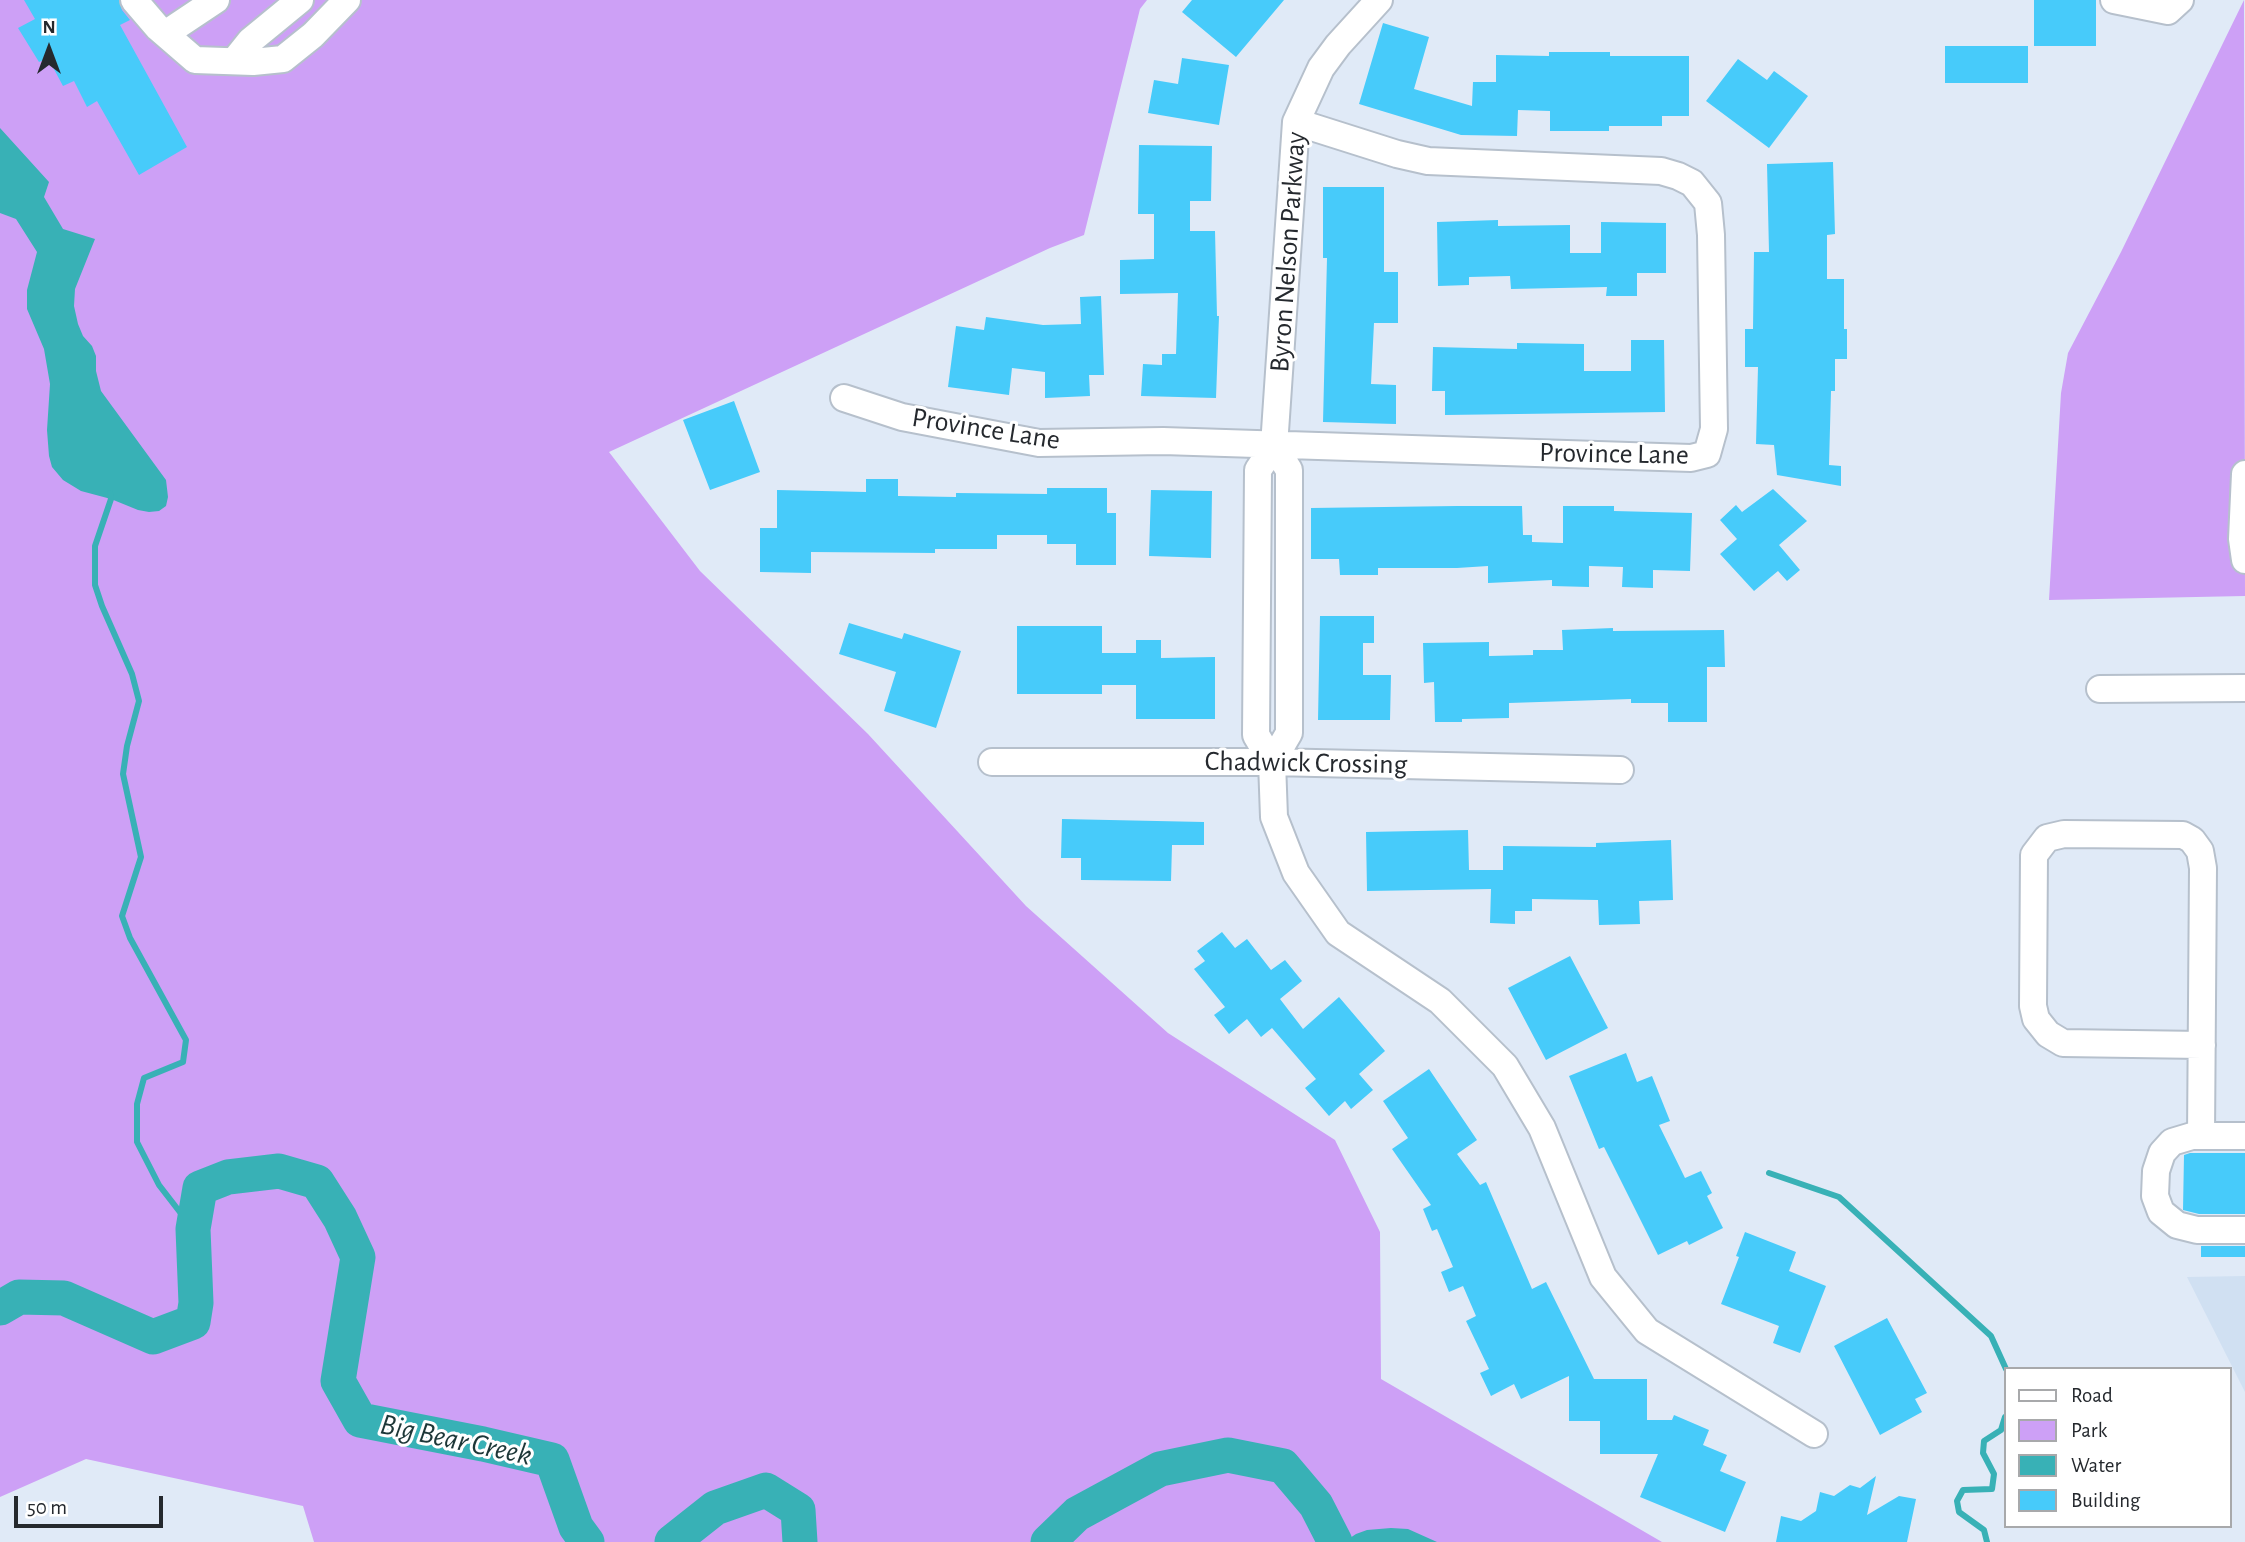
<!DOCTYPE html>
<style>
body{margin:0}
#map{position:relative;width:2245px;height:1542px;overflow:hidden;background:#e0eaf7;font-family:"Alegreya Sans",sans-serif}
canvas{display:block}
.legend{position:absolute;left:2004px;top:1367px;width:228px;height:161px;box-sizing:border-box;background:#fff;border:2px solid #a8a9ab;margin:0;padding:9px 12px;list-style:none;font-size:21px;color:#25292e}
.legend li{display:flex;align-items:center;gap:14px;height:35px}
.legend b{width:35px;border:2px solid #a8a9ab}
.north{position:absolute;left:14px;top:14px;width:70px;height:70px;-webkit-text-stroke:5px #fff;paint-order:stroke;rotate:0deg;font-size:19px;font-weight:700;line-height:28px;text-align:center;color:#25292e}
.north::after{content:'';display:block;margin:auto;width:24px;height:32px;background:#25292e;clip-path:polygon(50% 0,100% 100%,50% 72%,0 100%)}
.scale{position:absolute;left:14px;top:1496px;width:149px;height:32px;box-sizing:border-box;border:4px solid #25292e;border-top:0;padding-left:9px;font-size:21px;line-height:24px;white-space:nowrap;color:#25292e;-webkit-text-stroke:5px #fff;paint-order:stroke}
</style>
<div id="map">
<canvas width="2245" height="1542"></canvas>
<ul class="legend">
<li><b style="height:9px;background:#fff"></b>Road</li>
<li><b style="height:19px;background:#cda0f6"></b>Park</li>
<li><b style="height:19px;background:#38b1b6"></b>Water</li>
<li><b style="height:19px;background:#47cbfa"></b>Building</li>
</ul>
<div class="north">N</div>
<div class="scale">50 m</div>
</div>
<script>
const ctx = document.querySelector('canvas').getContext('2d');
ctx.lineJoin = 'round';
function fillPath(path, color) { ctx.fillStyle = color; ctx.fill(path, 'evenodd'); }
const toPath = rows => new Path2D(rows.map(r => 'M' + r).join(''));
function stroke(path, color, width, dash) { ctx.strokeStyle = color; ctx.lineWidth = width; ctx.lineCap = dash ? 'butt' : 'round'; ctx.setLineDash(dash || []); ctx.stroke(path); }
function label(font, color, halo, rows, align = 'center') {
  ctx.font = font + ' "Alegreya Sans",sans-serif'; ctx.lineWidth = 6; ctx.setLineDash([]); ctx.textBaseline = 'middle'; ctx.strokeStyle = halo; ctx.fillStyle = color; for (const [text, x, y, turn = 0] of rows) {
    ctx.save(); ctx.translate(x, y); ctx.rotate((+turn || 0) * Math.PI / 180); ctx.textAlign = isNaN(turn) ? turn : align; if (halo) ctx.strokeText(text, 0, 0); ctx.fillText(text, 0, 0); ctx.restore();
  }
}
fillPath(toPath([
 [2245,1276,2245,1392,2187,1277]
]), '#d0e0f2');
fillPath(toPath([
 [0,0,1147,0,1140,9,1084,235,1050,248,609,452,700,571,868,734,1026,906,1168,1033,1335,1140,1380,1232,1381,1379,1662,1542,314,1542,303,1506,86,1459,0,1497],
 [2244,0,2245,596,2049,600,2061,393,2068,353,2121,252]
]), '#cda0f6');
fillPath(toPath([
 [0,128,49,182,44,197,63,229,95,239,75,289,74,306,78,324,83,336,92,346,96,356,96,371,101,391,166,480,168,497,166,506,159,511,149,512,138,510,111,499,81,491,63,480,52,467,49,456,47,430,50,384,44,349,27,309,27,290,37,252,16,219,0,213],
 [1391,1528,1408,1529,1437,1542,1344,1542,1356,1534,1367,1530]
]), '#38b1b6');
stroke(toPath([
 [110,493,111,499,95,546,95,585,102,606,132,674,139,701,127,746,123,774,141,857,122,916,130,938,186,1040,183,1062,144,1078,137,1104,137,1142,159,1185,193,1229],
 [1769,1173,1839,1197,1991,1336,2006,1369],
 [1987,1542,1984,1530,1959,1512,1957,1501,1963,1490,1992,1489,1994,1474,1983,1453,1984,1441,2001,1430,2005,1417]
]), '#38b1b6', 6);
stroke(toPath([
 [0,1308,19,1297,64,1298,153,1337,193,1322,196,1303,193,1229,200,1188,228,1177,279,1171,317,1182,340,1218,358,1257,338,1381,360,1420,483,1444,552,1460,576,1527,587,1542],
 [672,1542,715,1508,766,1490,798,1510,800,1542],
 [1048,1542,1077,1514,1160,1469,1228,1455,1283,1466,1316,1505,1335,1542]
]), '#38b1b6', 35);
fillPath(toPath([
 [24,0,119,0,122,10,130,20,120,25,187,147,139,175,97,101,87,107,74,81,63,86,48,58,39,62,18,28,35,19],
 [1192,0,1284,0,1236,57,1182,12],
 [2034,0,2096,0,2096,46,2034,46],
 [1383,23,1429,37,1414,89,1472,106,1473,82,1496,82,1496,55,1549,56,1549,52,1610,52,1610,56,1689,56,1689,116,1662,116,1662,126,1609,126,1609,131,1550,131,1550,111,1518,110,1517,136,1461,135,1359,104],
 [1945,46,2028,46,2028,83,1945,83],
 [1182,58,1229,65,1219,125,1148,113,1154,80,1178,84],
 [1738,59,1767,80,1774,71,1808,96,1769,148,1706,101],
 [1139,145,1212,146,1211,201,1190,201,1190,231,1215,231,1217,316,1219,316,1216,398,1141,396,1143,364,1162,365,1162,354,1176,354,1178,293,1120,294,1120,260,1154,259,1154,214,1138,214],
 [1833,162,1835,234,1827,235,1827,279,1844,279,1844,329,1847,329,1847,359,1835,359,1835,391,1831,391,1829,465,1841,466,1841,486,1777,475,1774,445,1756,444,1758,367,1745,367,1745,329,1753,329,1754,252,1769,252,1767,164],
 [1323,187,1384,187,1384,272,1398,272,1398,323,1374,323,1371,384,1396,385,1396,424,1323,422,1327,258,1323,258],
 [1498,220,1498,226,1570,225,1570,253,1601,253,1601,222,1666,223,1666,273,1637,273,1637,296,1606,296,1607,287,1511,289,1510,276,1469,277,1469,285,1438,286,1437,222],
 [1101,296,1104,375,1089,375,1090,396,1045,398,1045,372,1012,368,1009,395,948,387,956,326,984,330,986,317,1043,325,1081,324,1080,297],
 [1631,340,1664,340,1665,412,1445,415,1445,391,1432,391,1433,347,1517,349,1517,343,1584,344,1584,371,1631,371],
 [734,401,760,472,710,490,683,420],
 [866,479,898,479,898,496,956,497,956,493,1047,494,1047,488,1107,488,1107,513,1116,513,1116,565,1076,565,1076,544,1047,544,1047,535,997,535,997,549,935,549,935,553,811,552,811,573,760,572,760,528,777,528,777,490,866,492],
 [1773,489,1807,521,1779,545,1800,570,1787,581,1778,571,1754,591,1720,554,1737,539,1720,520,1736,505,1742,512],
 [1151,490,1212,491,1211,558,1149,556],
 [1457,506,1522,506,1523,535,1532,535,1532,542,1563,543,1563,506,1614,506,1614,511,1692,513,1690,571,1653,570,1653,588,1622,587,1623,567,1589,566,1589,587,1552,586,1552,580,1488,583,1488,566,1457,568,1378,568,1378,575,1340,575,1339,559,1311,559,1311,508],
 [1320,616,1374,616,1374,643,1363,643,1363,675,1391,675,1390,720,1318,720],
 [849,623,902,639,904,633,961,651,936,728,884,711,896,672,839,654],
 [1017,626,1102,626,1102,653,1136,653,1136,640,1161,640,1161,658,1215,657,1215,719,1136,719,1136,685,1102,685,1102,694,1017,694],
 [1613,628,1613,631,1724,630,1725,667,1707,667,1707,722,1668,722,1668,703,1631,703,1631,699,1509,703,1509,718,1462,719,1462,722,1435,722,1434,682,1424,683,1423,643,1489,642,1489,656,1533,655,1533,650,1563,650,1562,630],
 [1062,819,1204,822,1204,845,1172,845,1171,881,1081,880,1081,858,1061,858],
 [1468,830,1469,870,1503,870,1503,846,1596,847,1596,843,1671,840,1673,900,1639,901,1640,924,1599,925,1598,900,1532,899,1532,911,1515,911,1515,924,1490,923,1491,889,1367,891,1366,832],
 [1222,932,1235,948,1247,939,1271,970,1285,960,1302,981,1280,999,1303,1029,1339,997,1385,1051,1359,1074,1373,1090,1351,1109,1345,1101,1329,1116,1305,1088,1316,1079,1272,1028,1261,1037,1247,1019,1229,1034,1214,1015,1225,1007,1194,969,1205,961,1197,951],
 [1570,956,1608,1028,1546,1060,1508,988],
 [1626,1053,1637,1082,1652,1076,1670,1121,1659,1125,1685,1178,1701,1171,1712,1193,1707,1196,1723,1228,1689,1245,1687,1241,1658,1255,1604,1147,1599,1149,1569,1076],
 [1429,1069,1477,1140,1457,1154,1480,1185,1486,1182,1532,1289,1546,1282,1594,1379,1647,1379,1647,1420,1672,1420,1674,1415,1709,1430,1703,1445,1727,1455,1720,1471,1746,1482,1725,1532,1640,1497,1658,1454,1600,1454,1600,1421,1569,1421,1569,1376,1521,1399,1514,1384,1491,1396,1480,1373,1489,1369,1466,1321,1476,1316,1463,1286,1449,1292,1441,1272,1453,1267,1437,1229,1432,1231,1423,1209,1431,1205,1392,1149,1408,1138,1383,1101],
 [2190,1153,2245,1153,2245,1214,2199,1214,2183,1210,2184,1155],
 [1745,1232,1796,1252,1789,1271,1826,1286,1800,1353,1773,1343,1779,1326,1721,1304,1739,1257,1736,1256],
 [2201,1246,2245,1246,2245,1257,2201,1257],
 [1887,1318,1927,1393,1915,1399,1922,1412,1880,1435,1834,1346],
 [1876,1476,1867,1515,1899,1496,1916,1499,1907,1542,1776,1542,1781,1516,1801,1521,1816,1511,1820,1492,1834,1496,1850,1485,1860,1488]
]), '#47cbfa');
const minor = toPath([
 [134,0,158,28,195,60,253,62,283,59,313,35,347,0],
 [1379,0,1338,45,1321,68,1296,122,1274,446,1258,470,1256,735,1272,762,1274,817,1296,873,1338,933,1440,1001,1505,1066,1542,1128,1603,1277,1647,1331,1814,1434],
 [2114,0,2168,11,2180,0],
 [165,34,216,0],
 [234,61,250,41,300,0],
 [844,398,902,417,1039,443,1163,441,1691,458,1707,454,1714,429,1711,235,1708,203,1692,183,1678,176,1661,171,1428,161,1397,154,1296,122],
 [2245,474,2242,539,2245,560],
 [2100,689,2245,688],
 [992,762,1272,762,1620,770],
 [1272,762,1289,733,1289,470,1274,446],
 [2201,1136,2203,868,2200,851,2192,840,2183,835,2064,834,2047,838,2034,855,2033,1006,2036,1019,2048,1034,2063,1043,2202,1045],
 [2245,1136,2192,1136,2172,1142,2162,1153,2156,1171,2155,1196,2161,1212,2177,1225,2197,1230,2245,1230]
]);
stroke(minor, '#b6c0cc', 30);
stroke(minor, '#fff', 26);
label('28px', '#25292e', '#fff', [
 ["Byron Nelson Parkway",1288,252,-86],
 ["Province Lane",986,429,9],
 ["Province Lane",1614,454,1],
 ["Chadwick Crossing",1306,763,1]
]);
label('italic 30px', '#1d3738', '#fff', [
 ["Big Bear Creek",456,1440,12]
]);
</script>
